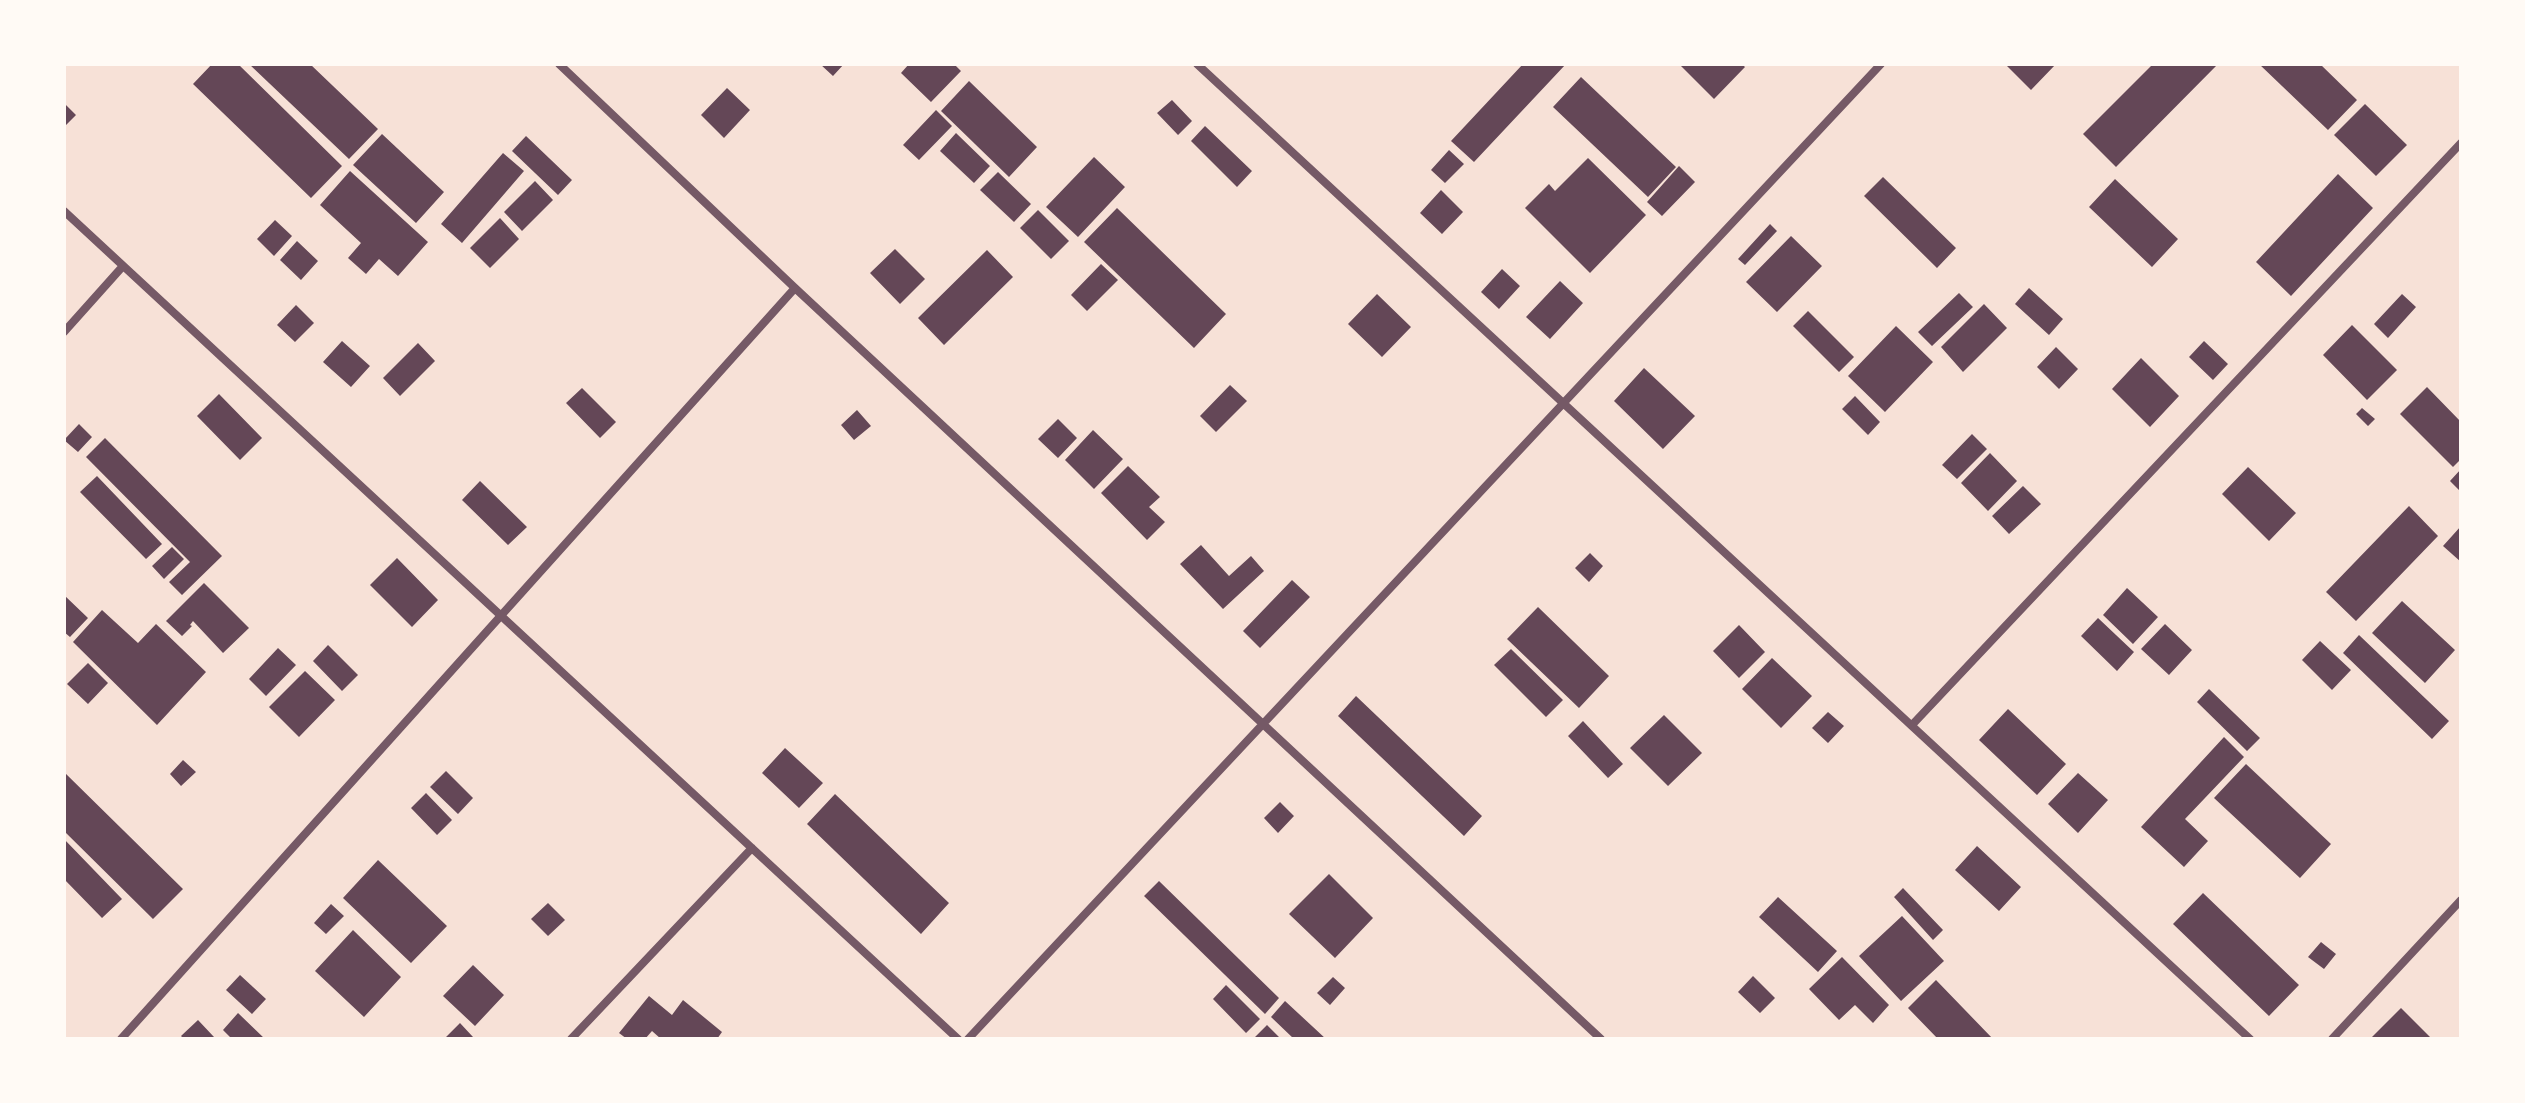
<!DOCTYPE html>
<style>
body{margin:0}
#map{position:relative;width:2525px;height:1103px;overflow:hidden;background:#f7e1d7;font-family:Karla,sans-serif}
canvas{display:block}
.frame{position:absolute;inset:0;border:66px solid #fffaf5;pointer-events:none}
</style>
<div id="map">
<canvas width="2525" height="1103"></canvas>
<div class="frame"></div>
</div>
<script>
const ctx = document.querySelector('canvas').getContext('2d');
ctx.lineJoin = 'round';
function fillPath(path, color) { ctx.fillStyle = color; ctx.fill(path, 'evenodd'); }
const toPath = rows => new Path2D(rows.map(r => 'M' + r).join(''));
function stroke(path, color, width, dash) { ctx.strokeStyle = color; ctx.lineWidth = width; ctx.lineCap = dash ? 'butt' : 'round'; ctx.setLineDash(dash || []); ctx.stroke(path); }
fillPath(toPath([
 [212,64,238,64,342,166,311,198,193,84],
 [249,64,310,64,378,129,349,159],
 [820,64,844,64,833,76],
 [909,64,954,64,961,71,931,102,901,73],
 [1523,64,1566,64,1474,162,1451,141],
 [1679,64,1742,64,1745,67,1714,99],
 [2005,64,2056,64,2031,90],
 [2153,64,2218,64,2116,167,2083,134],
 [2259,64,2320,64,2357,100,2328,130],
 [1581,77,1676,167,1648,197,1553,107],
 [969,81,1037,147,1009,177,941,111],
 [727,88,750,110,724,138,701,115],
 [1172,100,1192,121,1178,135,1157,113],
 [64,103,76,115,64,127],
 [2365,104,2407,145,2376,176,2334,135],
 [936,110,952,126,919,160,903,145],
 [1205,126,1252,171,1237,187,1191,141],
 [956,133,990,166,974,183,940,151],
 [382,134,444,192,416,223,353,165],
 [526,136,572,180,558,195,512,151],
 [1449,150,1464,164,1445,183,1431,170],
 [503,153,524,171,462,243,441,224],
 [1094,157,1125,187,1078,237,1046,207],
 [1588,158,1646,215,1590,273,1525,208,1549,184,1555,191],
 [1679,166,1695,182,1662,216,1647,202],
 [350,171,428,242,398,276,379,259,366,274,348,258,361,243,320,205],
 [998,172,1031,204,1014,222,980,190],
 [2338,174,2373,208,2291,296,2256,262],
 [1883,177,1956,248,1937,268,1864,196],
 [2115,179,2178,239,2152,267,2089,207],
 [535,181,553,200,522,231,504,212],
 [1441,190,1463,212,1442,234,1420,213],
 [1117,208,1226,314,1194,348,1084,242],
 [1038,210,1069,241,1051,259,1020,228],
 [500,218,519,239,490,268,470,248],
 [275,220,292,236,274,256,257,239],
 [1770,224,1777,231,1745,265,1738,259],
 [1791,236,1822,266,1777,312,1746,282],
 [297,241,318,261,301,280,280,260],
 [895,249,925,279,900,304,870,273],
 [987,250,1013,277,944,345,918,318],
 [1101,264,1118,280,1087,311,1071,295],
 [1502,269,1520,286,1499,309,1481,292],
 [1560,281,1583,303,1550,339,1526,317],
 [2029,288,2063,319,2049,335,2015,304],
 [1959,293,1973,307,1932,346,1918,332],
 [1377,294,1411,327,1382,357,1348,324],
 [2402,294,2416,307,2388,338,2374,324],
 [1984,304,2007,328,1963,372,1941,347],
 [296,305,314,323,295,342,277,325],
 [1808,311,1854,357,1839,372,1793,326],
 [2352,325,2397,370,2367,400,2323,355],
 [1896,326,1933,362,1885,412,1848,376],
 [342,341,370,366,351,387,323,362],
 [2204,341,2228,364,2213,380,2189,357],
 [418,343,435,361,400,396,383,378],
 [2056,347,2078,369,2059,389,2037,367],
 [2141,358,2179,396,2150,427,2112,389],
 [1644,368,1695,416,1663,449,1614,401],
 [1230,385,1247,401,1216,432,1200,416],
 [2427,387,2461,422,2461,459,2453,467,2400,414],
 [582,388,616,422,600,438,566,403],
 [219,394,262,438,240,460,197,416],
 [1855,396,1880,422,1868,435,1842,409],
 [2362,408,2375,419,2368,426,2356,414],
 [857,410,871,426,854,440,841,425],
 [1058,419,1077,438,1058,458,1038,439],
 [79,424,92,437,78,452,64,440],
 [1093,430,1123,459,1094,489,1065,460],
 [1972,434,1987,449,1957,479,1942,465],
 [105,438,222,556,182,595,169,582,190,562,86,457],
 [1990,453,2017,481,1988,511,1961,483],
 [1128,466,1160,497,1149,507,1165,522,1147,540,1101,493],
 [2248,467,2296,513,2269,541,2222,494],
 [2461,469,2461,492,2450,481],
 [97,476,162,544,146,559,80,492],
 [480,481,527,527,508,545,462,500],
 [2023,486,2041,504,2009,534,1992,516],
 [2409,506,2438,536,2356,621,2326,592],
 [2461,526,2461,562,2443,546],
 [1201,545,1229,576,1251,556,1264,571,1223,609,1180,564],
 [172,547,184,559,164,579,152,566],
 [1590,553,1603,566,1589,582,1575,568],
 [397,558,438,600,412,627,370,585],
 [1292,580,1310,597,1260,648,1243,631],
 [204,583,249,628,223,653,193,621,190,625,192,626,182,636,166,621],
 [2127,588,2158,617,2133,644,2103,615],
 [64,595,88,618,70,637,64,632],
 [2402,601,2455,650,2425,683,2372,633],
 [1538,607,1609,676,1579,708,1507,639],
 [102,610,138,643,156,624,206,672,157,725,73,642],
 [2098,618,2134,652,2117,671,2081,636],
 [2165,624,2192,650,2169,675,2141,649],
 [1739,625,1765,652,1739,678,1713,651],
 [2359,635,2449,721,2432,739,2343,653],
 [2320,641,2351,670,2332,690,2302,660],
 [328,645,358,675,342,691,313,661],
 [278,648,296,665,266,696,249,679],
 [1511,649,1563,700,1546,717,1494,665],
 [1772,658,1812,696,1781,728,1742,689],
 [88,663,108,683,88,704,67,684],
 [305,671,335,700,299,737,269,707],
 [2209,689,2260,738,2247,751,2197,702],
 [1356,696,1482,816,1464,836,1338,716],
 [2008,709,2066,764,2037,795,1979,740],
 [1828,712,1844,726,1828,743,1812,728],
 [1664,715,1702,753,1668,786,1630,748],
 [1583,721,1623,764,1608,778,1568,736],
 [2224,737,2244,757,2185,819,2208,841,2184,867,2141,827],
 [785,748,823,783,799,808,762,773],
 [183,760,196,772,181,786,170,774],
 [2246,764,2331,844,2300,878,2214,798],
 [446,771,473,798,458,814,430,787],
 [64,772,183,889,153,919,64,831],
 [2078,773,2108,800,2078,833,2048,804],
 [426,793,452,820,437,835,411,808],
 [835,794,949,903,921,934,807,824],
 [1280,802,1294,816,1278,833,1264,818],
 [64,839,122,899,102,918,64,879],
 [1977,846,2021,887,1999,911,1955,870],
 [378,860,447,926,411,963,343,898],
 [1329,874,1373,918,1335,958,1289,914],
 [1159,881,1279,998,1265,1014,1144,896],
 [1903,888,1943,930,1933,940,1894,897],
 [2203,893,2299,985,2269,1016,2173,924],
 [1778,897,1837,951,1818,972,1759,917],
 [548,903,565,920,548,936,531,919],
 [331,904,344,916,326,934,314,923],
 [1902,916,1944,961,1901,1001,1859,956],
 [353,930,401,977,364,1017,315,971],
 [2321,942,2336,954,2324,969,2308,957],
 [1842,957,1889,1005,1873,1023,1855,1005,1839,1020,1809,989],
 [473,965,504,995,475,1026,443,996],
 [240,975,266,999,252,1014,226,990],
 [1753,976,1775,998,1760,1013,1738,992],
 [1333,977,1345,988,1330,1005,1317,993],
 [1936,980,1993,1039,1938,1039,1908,1008],
 [1226,985,1260,1019,1246,1033,1213,999],
 [649,996,672,1015,683,1000,722,1032,717,1039,661,1039,652,1031,645,1039,627,1039,619,1033],
 [1285,1001,1326,1039,1294,1039,1271,1017],
 [2401,1008,2432,1039,2370,1039],
 [238,1013,265,1039,232,1039,223,1030],
 [198,1020,214,1037,212,1039,184,1039,181,1036],
 [460,1023,473,1037,471,1039,446,1037],
 [1267,1025,1281,1039,1253,1039]
]), '#644757');
stroke(toPath([
 [559,64,795,288,1601,1039],
 [1197,64,2250,1039],
 [64,211,958,1039],
 [64,332,123,266],
 [1912,725,2461,143],
 [121,1039,795,288],
 [571,1039,752,848],
 [968,1039,1881,64],
 [2332,1039,2461,900]
]), '#755966', 8);
</script>
